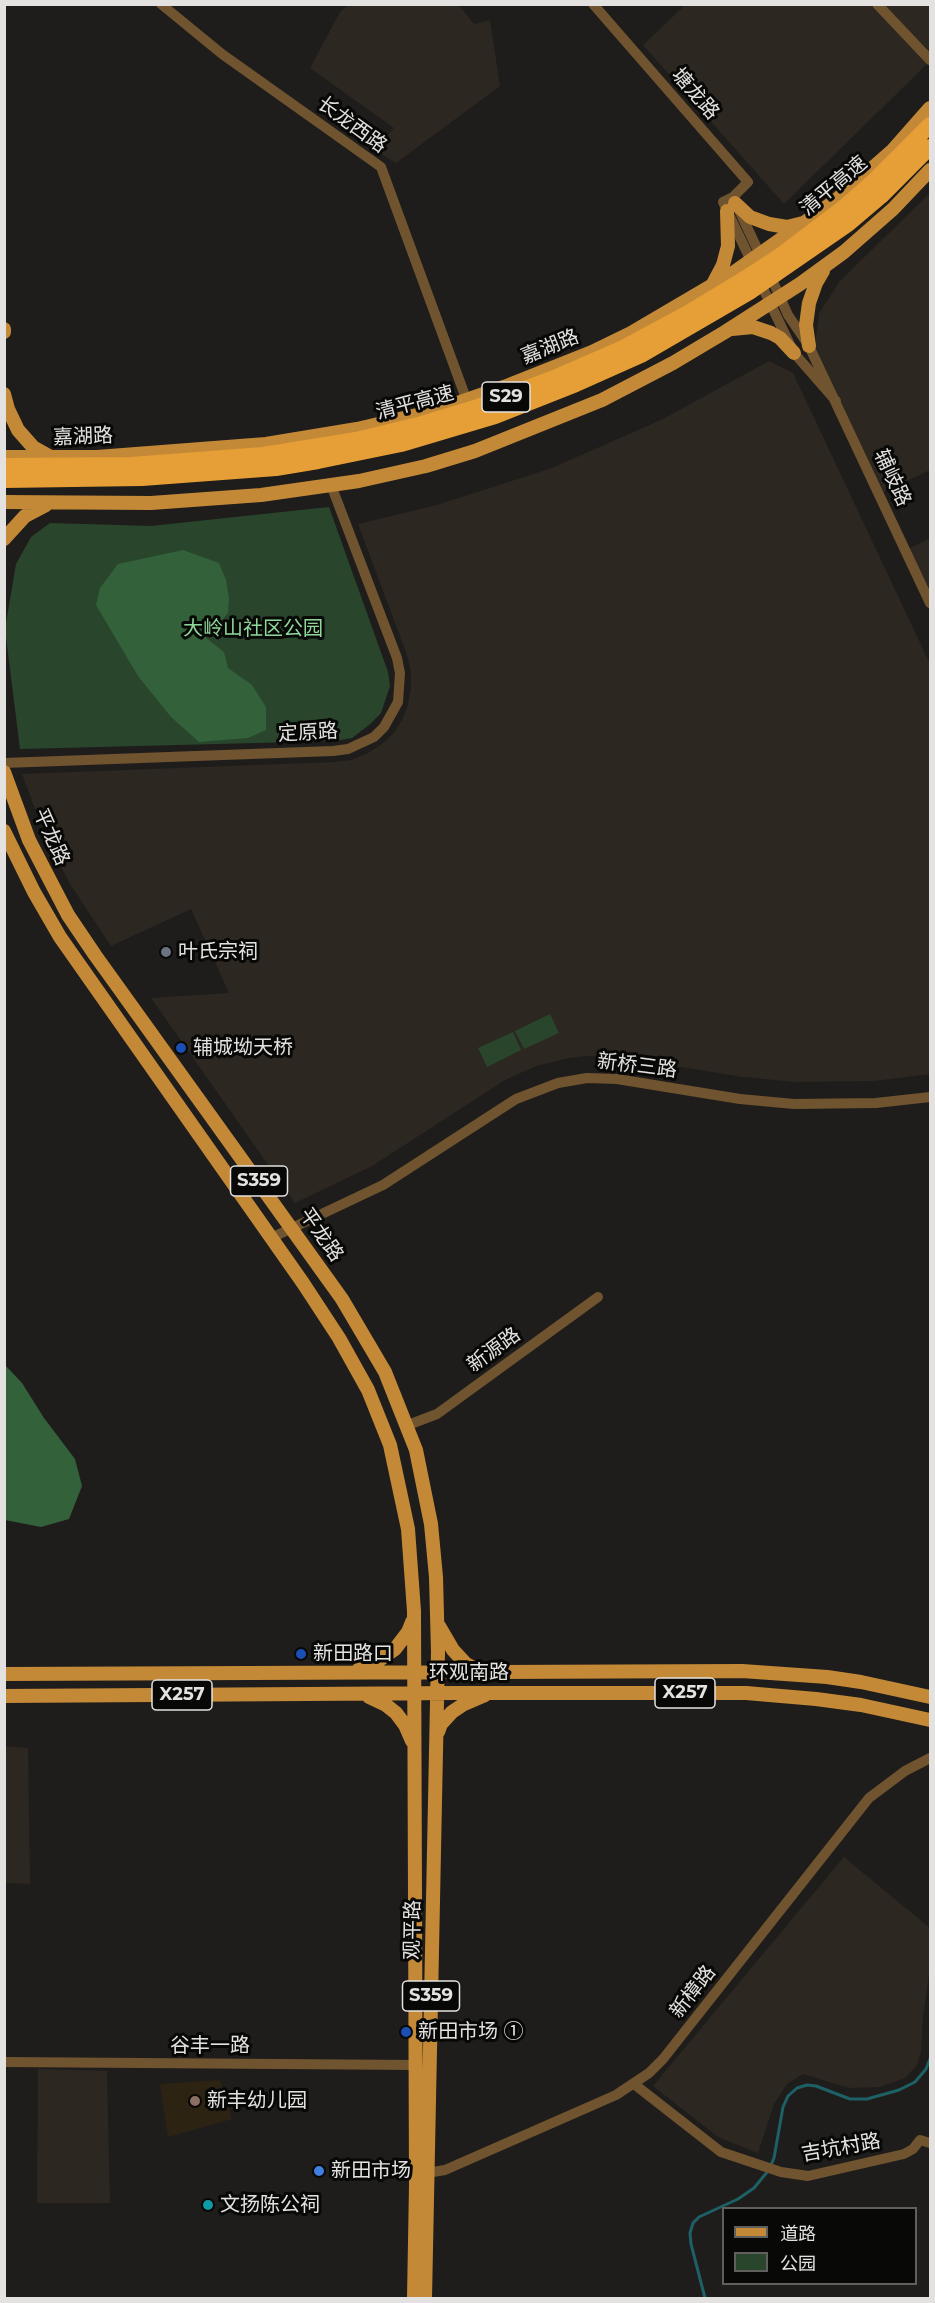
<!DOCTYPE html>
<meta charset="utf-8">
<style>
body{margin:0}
#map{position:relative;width:935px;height:2303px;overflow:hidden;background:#1f1d1b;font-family:Montserrat,"Noto Sans SC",sans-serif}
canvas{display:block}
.frame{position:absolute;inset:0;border:6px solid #e3e2e0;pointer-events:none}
.legend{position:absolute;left:722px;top:2207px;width:195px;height:78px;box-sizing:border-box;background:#080807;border:2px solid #605f5e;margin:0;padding:8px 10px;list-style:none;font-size:18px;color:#e3e2e0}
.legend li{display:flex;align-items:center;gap:12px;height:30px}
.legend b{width:30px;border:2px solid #605f5e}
</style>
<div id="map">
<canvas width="935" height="2303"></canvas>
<div class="frame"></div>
<ul class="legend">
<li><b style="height:8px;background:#c48937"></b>道路</li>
<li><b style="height:16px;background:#29462d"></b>公园</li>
</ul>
</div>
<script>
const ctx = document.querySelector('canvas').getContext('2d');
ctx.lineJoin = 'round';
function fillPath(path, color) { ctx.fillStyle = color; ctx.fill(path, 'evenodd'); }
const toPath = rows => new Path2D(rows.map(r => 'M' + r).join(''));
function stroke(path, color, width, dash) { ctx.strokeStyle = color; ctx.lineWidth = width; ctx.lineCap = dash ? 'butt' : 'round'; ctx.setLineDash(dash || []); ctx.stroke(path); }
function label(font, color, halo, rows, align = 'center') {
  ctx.font = font + ' Montserrat,"Noto Sans SC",sans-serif'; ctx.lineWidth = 6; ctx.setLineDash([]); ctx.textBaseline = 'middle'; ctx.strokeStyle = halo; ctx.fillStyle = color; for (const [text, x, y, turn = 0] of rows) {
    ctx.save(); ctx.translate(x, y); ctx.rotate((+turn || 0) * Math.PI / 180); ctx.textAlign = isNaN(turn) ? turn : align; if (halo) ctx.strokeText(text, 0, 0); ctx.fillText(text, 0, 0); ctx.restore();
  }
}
fillPath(toPath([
 [348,5,459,5,474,24,490,20,500,86,396,163,374,150,394,128,310,68,340,12],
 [685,5,930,5,930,61,784,204,643,45],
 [930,193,930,470,883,492,815,346,819,313,840,281],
 [769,361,793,373,930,664,930,1074,874,1081,795,1082,743,1077,620,1057,586,1056,569,1058,536,1066,505,1080,372,1166,295,1203,151,998,229,993,191,909,111,946,70,884,59,863,39,819,22,774,334,762,351,760,366,754,381,745,393,734,402,720,408,705,411,688,411,672,407,655,358,524,437,505,552,468,663,419],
 [930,538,930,595,908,549],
 [5,1734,6,1746,28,1748,30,1884,5,1883],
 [844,1857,930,1928,930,1967,923,2018,921,2052,917,2065,905,2078,880,2087,849,2088,803,2074,787,2084,774,2104,758,2153,718,2137,653,2086],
 [38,2069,107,2071,110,2203,37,2203]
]), '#2c2720');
fillPath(toPath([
 [220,2080,232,2119,168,2137,160,2084]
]), '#2c2313');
fillPath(toPath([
 [329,507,388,672,390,686,381,713,369,725,352,738,334,741,20,749,5,629,16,564,31,537,50,523,151,526],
 [550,1014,559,1033,524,1049,515,1031],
 [513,1032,521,1050,487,1067,478,1048]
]), '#29462d');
fillPath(toPath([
 [183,550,219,563,226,580,229,599,228,613,206,638,224,652,228,668,252,685,266,707,266,730,248,738,199,742,171,717,138,676,96,605,100,588,118,564],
 [5,1365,22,1383,44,1418,75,1459,82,1486,69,1519,41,1527,5,1520]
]), '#32613a');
stroke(toPath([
 [771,2165,774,2158,783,2107,788,2096,797,2088,807,2085,816,2086,850,2099,867,2099,899,2090,915,2082,926,2069,930,2059],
 [705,2298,691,2244,690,2233,693,2223,699,2217,738,2199,754,2188,768,2171]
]), '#1d6065', 3);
stroke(toPath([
 [161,4,222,54,381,167,467,401],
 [593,4,748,182,733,197,723,202,753,265],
 [877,4,930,60],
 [738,208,762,259],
 [769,273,788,315,809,346,930,603],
 [759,280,794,353,836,401],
 [4,763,333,751,348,749,374,737,384,727,398,702,400,673,397,658,331,485],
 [271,1238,383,1185,516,1099,558,1083,587,1078,617,1079,740,1099,794,1104,876,1103,930,1097],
 [408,1425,437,1414,598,1297],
 [4,2062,416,2065],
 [634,2084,721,2152,781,2172,808,2176,904,2154,913,2149,920,2140,930,2143],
 [427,2173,445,2170,616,2095,649,2073,663,2059,869,1798,905,1771,930,1758]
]), '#705430', 10);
stroke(toPath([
 [735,203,750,217,769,224,787,227,803,223],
 [713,284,723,265,728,246,727,211],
 [4,329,4,332],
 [732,329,753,327,771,333,780,338,794,353],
 [809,346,806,325,809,303,816,283,823,271],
 [4,394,8,409,18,430,33,447,49,456],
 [4,457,97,457,266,444,357,429,434,411,509,385,592,352,631,333,733,273,835,201,893,150,930,108],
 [4,502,151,503,261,495,359,481,426,466,475,451,602,400,673,363,725,332,800,284,844,252,893,209,930,170],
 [4,539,25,516,46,505],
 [4,772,29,840,68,915,95,955,342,1299,385,1372,416,1450,431,1524,436,1577,438,1652,425,2298],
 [4,831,34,892,60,937,303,1283,339,1338,368,1390,390,1445,408,1529,414,1611,416,2185,414,2298],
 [439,1626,453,1650,466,1664,479,1671],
 [359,1669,375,1663,395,1649,408,1632,412,1622],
 [4,1674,742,1671,827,1677,861,1682,930,1697],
 [4,1696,456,1693,746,1693,816,1699,861,1705,930,1720],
 [369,1697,386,1705,396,1713,405,1725,412,1741],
 [438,1732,441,1724,452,1712,464,1704,485,1695]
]), '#c48937', 14);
stroke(toPath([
 [4,466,131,465,263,455,356,440,422,424,478,407,554,378,623,348,688,313,749,276,780,256,842,209,874,181,930,125],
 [4,480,142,478,276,468,318,461,401,444,495,416,576,384,641,355,751,291,848,224,881,196,930,147]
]), '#e69e36', 16);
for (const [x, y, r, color] of [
 [166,952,6,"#6b7280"],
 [181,1048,6,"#1a4fb4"],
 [301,1654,6,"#1a4fb4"],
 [406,2032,6,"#1a4fb4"],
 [195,2101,6,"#8d6e63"],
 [319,2171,6,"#3f7fe0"],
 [208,2205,6,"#0f9aa8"]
]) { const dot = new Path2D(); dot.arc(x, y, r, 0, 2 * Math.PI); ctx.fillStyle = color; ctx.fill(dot); stroke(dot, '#080807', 2); }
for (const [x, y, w] of [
 [506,397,48],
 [259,1181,57],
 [685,1693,60],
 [182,1695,60],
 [431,1996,57]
]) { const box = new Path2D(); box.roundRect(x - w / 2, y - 15, w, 30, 4.5); ctx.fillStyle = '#080807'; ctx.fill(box); stroke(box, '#e3e2e0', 1.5); }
label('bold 18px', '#e3e2e0', null, [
 ["S29",506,397],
 ["S359",259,1181],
 ["X257",685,1693],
 ["X257",182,1695],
 ["S359",431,1996]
]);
label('20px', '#e3e2e0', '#080807', [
 ["塘龙路",695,94,49],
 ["长龙西路",352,125,36],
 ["清平高速",834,186,-40],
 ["嘉湖路",550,347,-22],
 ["清平高速",415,403,-15],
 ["嘉湖路",83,437,-2],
 ["辅岐路",892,478,65],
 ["定原路",308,733,-3],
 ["平龙路",51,837,66],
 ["新桥三路",637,1066,7],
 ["平龙路",321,1235,55],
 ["新源路",494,1350,-36],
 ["环观南路",469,1673],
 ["观平路",413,1930,-89],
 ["新樟路",693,1992,-52],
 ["谷丰一路",210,2046],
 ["吉坑村路",841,2148,-10]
]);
label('20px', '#8fd699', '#080807', [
 ["大岭山社区公园",253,629]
]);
label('20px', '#e3e2e0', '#080807', [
 ["叶氏宗祠",178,952],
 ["辅城坳天桥",193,1048],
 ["新田路口",313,1654],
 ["新田市场 ①",418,2032],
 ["新丰幼儿园",207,2101],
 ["新田市场",331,2171],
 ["文扬陈公祠",220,2205]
], 'left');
</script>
